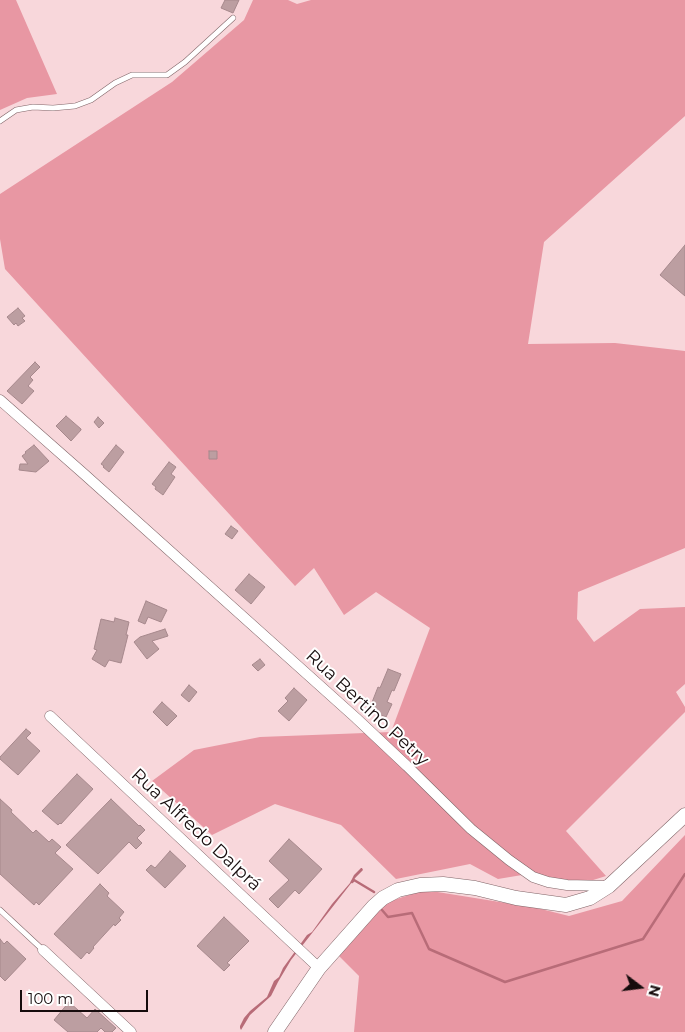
<!DOCTYPE html>
<meta charset="utf-8">
<style>
body{margin:0}
#map{position:relative;width:685px;height:1032px;overflow:hidden;background:#f8d7db;font-family:Montserrat,sans-serif}
canvas{display:block}
.north{position:absolute;left:615px;top:962px;width:50px;height:50px;-webkit-text-stroke:4px #fff;paint-order:stroke;rotate:105deg;font-size:14px;font-weight:700;line-height:20px;text-align:center;color:#160c0d}
.north::after{content:'';display:block;margin:auto;width:18px;height:22px;background:#160c0d;clip-path:polygon(50% 0,100% 100%,50% 72%,0 100%)}
.scale{position:absolute;left:20px;top:990px;width:128px;height:22px;box-sizing:border-box;border:2px solid #160c0d;border-top:0;padding-left:6px;font-size:15px;line-height:18px;white-space:nowrap;color:#160c0d;-webkit-text-stroke:4px #fff;paint-order:stroke}
</style>
<div id="map">
<canvas width="685" height="1032"></canvas>
<div class="north">N</div>
<div class="scale">100 m</div>
</div>
<script>
const ctx = document.querySelector('canvas').getContext('2d');
ctx.lineJoin = 'round';
function fillPath(path, color) { ctx.fillStyle = color; ctx.fill(path, 'evenodd'); }
const toPath = rows => new Path2D(rows.map(r => 'M' + r).join(''));
function stroke(path, color, width, dash) { ctx.strokeStyle = color; ctx.lineWidth = width; ctx.lineCap = dash ? 'butt' : 'round'; ctx.setLineDash(dash || []); ctx.stroke(path); }
function label(font, color, halo, rows, align = 'center') {
  ctx.font = font + ' Montserrat,sans-serif'; ctx.lineWidth = 4; ctx.setLineDash([]); ctx.textBaseline = 'middle'; ctx.strokeStyle = halo; ctx.fillStyle = color; for (const [text, x, y, turn = 0] of rows) {
    ctx.save(); ctx.translate(x, y); ctx.rotate((+turn || 0) * Math.PI / 180); ctx.textAlign = isNaN(turn) ? turn : align; if (halo) ctx.strokeText(text, 0, 0); ctx.fillText(text, 0, 0); ctx.restore();
  }
}
fillPath(toPath([
 [0,0,16,0,57,94,27,98,0,110],
 [253,0,288,0,297,4,311,0,685,0,685,116,544,242,528,344,615,343,685,351,685,548,578,592,577,619,594,642,640,609,685,607,685,684,676,692,685,707,685,712,566,831,606,876,590,881,568,880,551,879,534,873,498,879,470,864,396,879,341,825,275,804,212,835,152,781,194,750,260,737,391,732,430,628,376,592,344,615,314,568,295,586,5,269,0,239,0,194,172,82,244,20],
 [685,835,685,1032,354,1032,359,976,339,956,384,903,425,890,537,908,569,916,622,901]
]), '#e897a3');
fillPath(toPath([
 [361,868,362,868,363,870,356,877,291,960,278,982,271,996,250,1015,241,1030,240,1028,240,1026,244,1018,250,1011,267,997,274,981,279,977,283,968,307,935,312,932,332,904,350,883,354,875]
]), '#b86c78');
stroke(toPath([
 [352,882,354,880,374,892],
 [382,910,388,917,412,913,429,949,505,982,643,939,685,874]
]), '#b86c78', 2.5);
const building = toPath([
 [225,0,239,0,233,13,221,8,225,0],
 [685,245,685,296,660,275,685,245],
 [18,308,25,316,22,318,25,321,18,326,16,323,14,325,7,317,18,308],
 [35,362,40,367,30,377,33,380,28,386,34,391,22,404,7,391,35,362],
 [66,416,81,429,81,430,71,441,56,426,66,416],
 [98,417,104,423,99,428,94,422,98,417],
 [34,445,49,461,36,472,19,470,20,464,28,464,22,456,26,453,25,452,34,445],
 [116,445,124,452,109,472,103,467,104,466,101,464,116,445],
 [209,451,217,451,217,459,209,459,209,451],
 [169,462,176,467,171,474,175,477,163,495,155,489,156,487,152,484,169,462],
 [231,526,238,531,232,539,225,534,231,526],
 [249,574,265,587,251,604,235,590,249,574],
 [146,601,167,610,161,622,148,617,145,624,138,621,146,601],
 [115,618,129,622,126,635,128,635,121,663,109,660,105,667,92,659,97,650,94,649,101,619,114,622,115,618],
 [165,629,168,636,152,641,159,649,147,659,134,642,140,637,165,629],
 [260,659,265,665,258,671,252,665,260,659],
 [388,669,401,674,394,691,392,690,387,702,392,704,386,717,369,710,378,687,380,688,388,669],
 [189,685,197,692,189,702,181,695,189,685],
 [294,688,307,700,289,721,278,711,288,701,285,698,294,688],
 [162,702,177,716,167,726,153,712,162,702],
 [26,729,31,733,26,738,40,751,18,775,0,759,0,757,26,729],
 [77,774,93,789,61,824,60,823,58,825,42,811,77,774],
 [0,799,12,810,11,812,33,833,36,830,49,842,52,839,61,847,55,853,73,869,39,905,36,902,34,905,0,874,0,799],
 [111,799,139,826,140,825,145,830,137,838,142,843,136,849,129,842,98,874,66,845,111,799],
 [289,839,322,869,299,894,295,890,278,908,269,899,289,880,269,861,289,839],
 [170,851,186,866,165,888,146,870,151,865,155,868,170,851],
 [100,884,109,893,107,896,124,912,119,918,121,920,115,926,114,924,93,947,94,948,89,954,87,952,81,959,54,934,100,884],
 [224,917,249,941,227,963,230,965,224,971,197,946,224,917],
 [0,939,4,944,7,941,26,959,5,981,0,976,0,939],
 [69,1002,87,1018,95,1009,116,1028,112,1032,105,1032,101,1028,97,1032,68,1032,54,1020,69,1002]
]);
fillPath(building, '#bc9ea1');
stroke(building, '#a6888c', 1);
const lane = toPath([
 [0,121,16,110,33,107,53,108,75,106,91,100,115,83,132,75,167,75,185,62,233,18],
 [0,910,43,950]
]);
const street = toPath([
 [0,400,84,474,356,718,407,766,471,829,509,860,533,877,548,882,567,885,608,886],
 [50,716,319,968],
 [43,950,131,1032]
]);
const secondary = toPath([
 [275,1032,319,968,374,906,383,898,398,890,420,885,443,884,475,888,516,898,566,905,590,898,609,886,685,815]
]);
stroke(lane, '#806568', 6);
stroke(street, '#806568', 11);
stroke(secondary, '#806568', 15);
stroke(lane, '#fff', 5);
stroke(street, '#fff', 10);
stroke(secondary, '#fff', 14);
label('18px', '#160c0d', '#fff', [
 ["Rua Bertino Petry",367,708,43],
 ["Rua Alfredo Dalprá",196,830,43]
]);
</script>
